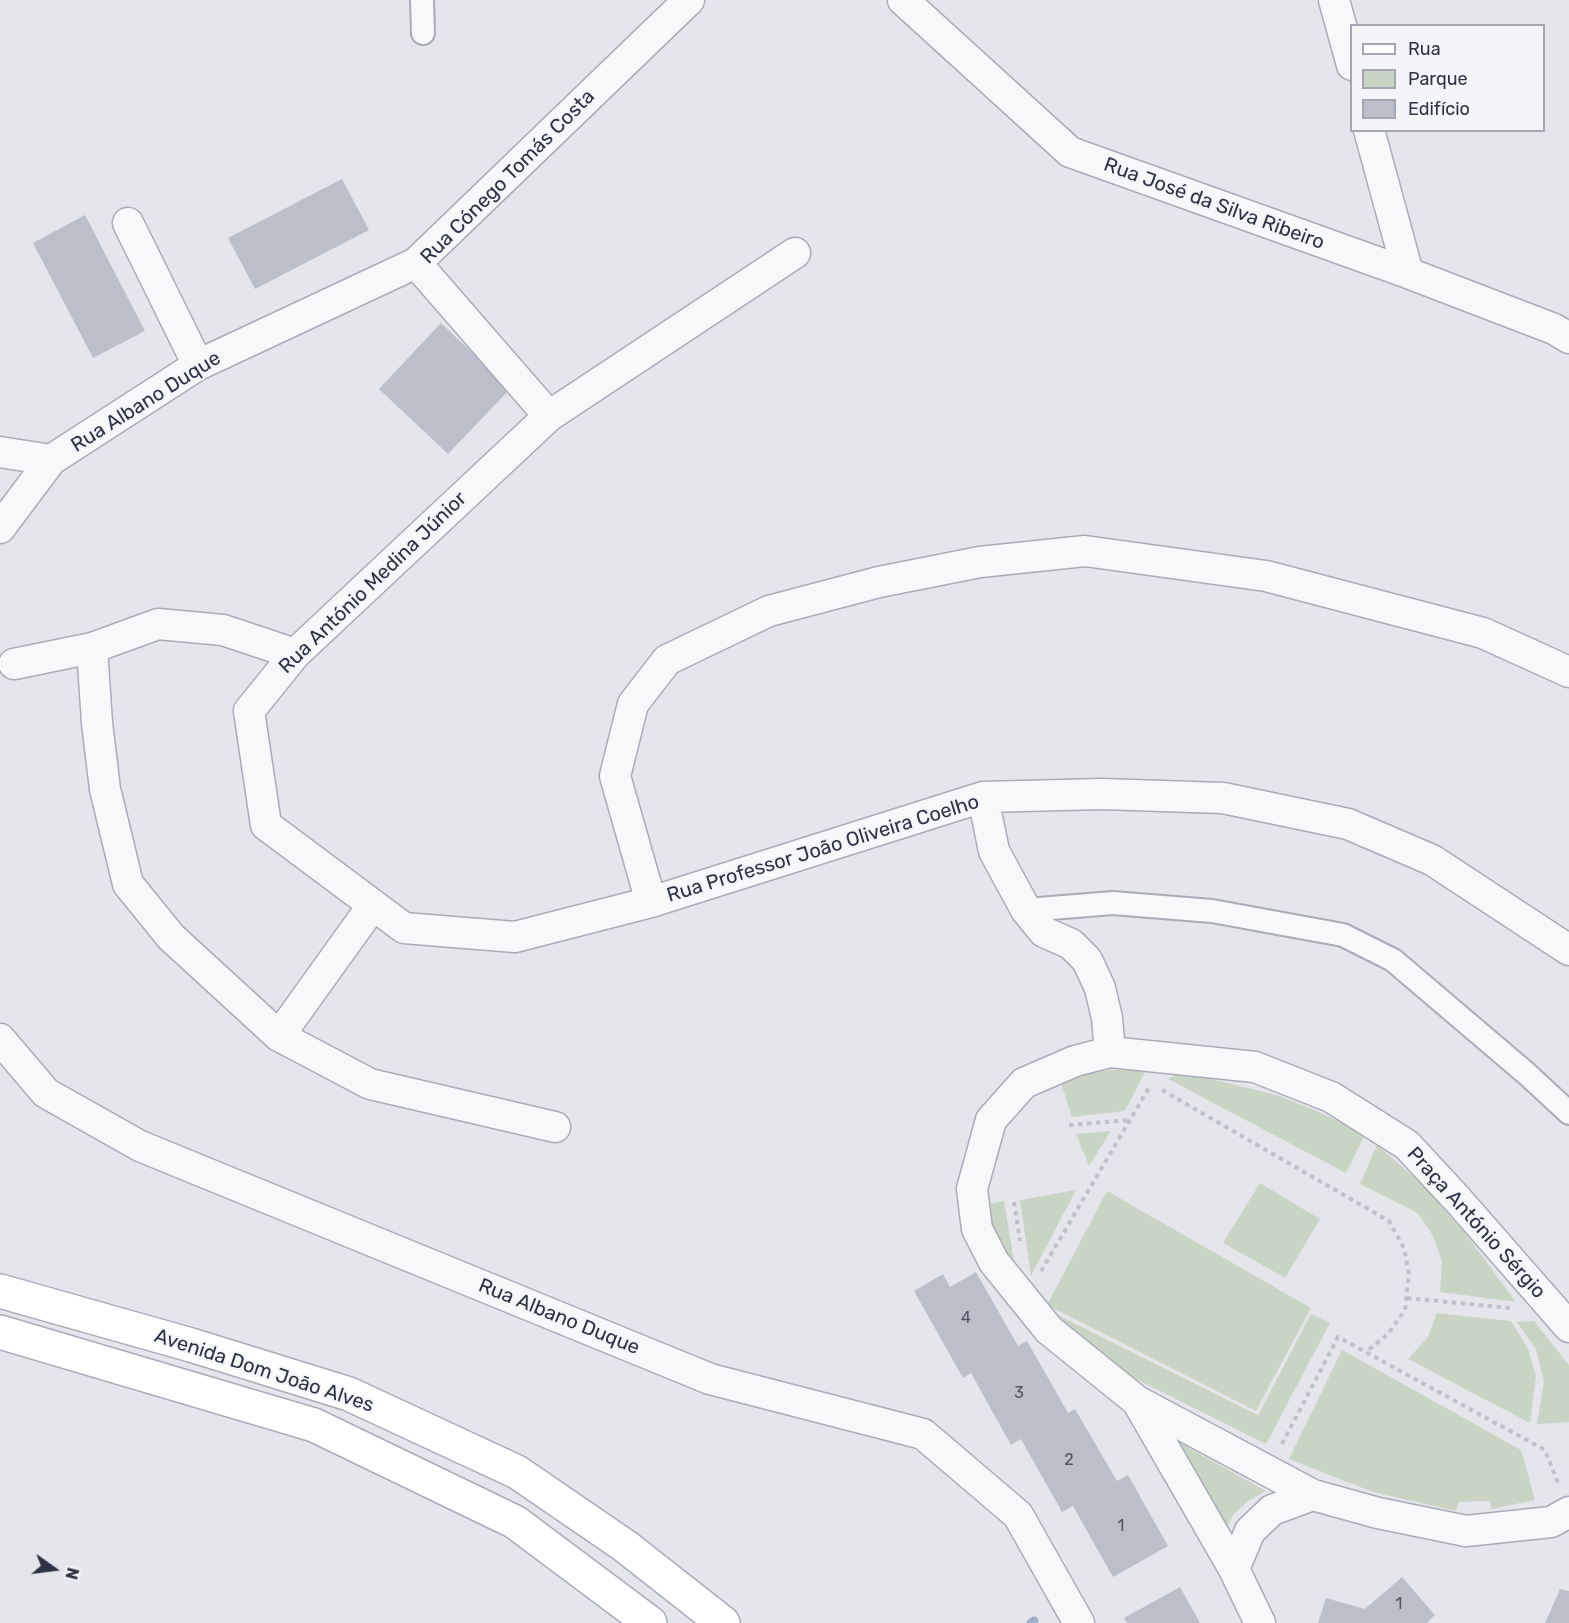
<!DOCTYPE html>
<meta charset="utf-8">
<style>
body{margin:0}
#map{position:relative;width:1569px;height:1623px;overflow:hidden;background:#e4e6ec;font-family:Rubik,sans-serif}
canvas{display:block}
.legend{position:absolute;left:1350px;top:24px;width:195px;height:108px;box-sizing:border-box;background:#f4f5f9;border:2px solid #a4a7b1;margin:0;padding:8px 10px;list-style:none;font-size:18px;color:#2c3244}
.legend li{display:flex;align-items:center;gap:12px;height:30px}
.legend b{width:30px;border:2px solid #a4a7b1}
.north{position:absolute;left:24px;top:1539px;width:60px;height:60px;-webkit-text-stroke:4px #f4f5f9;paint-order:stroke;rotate:104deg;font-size:16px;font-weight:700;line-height:24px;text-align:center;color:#2c3244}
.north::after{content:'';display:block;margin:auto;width:21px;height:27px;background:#2c3244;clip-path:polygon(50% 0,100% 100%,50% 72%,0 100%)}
</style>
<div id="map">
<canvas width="1569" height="1623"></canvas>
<ul class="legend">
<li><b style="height:8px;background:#fff"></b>Rua</li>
<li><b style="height:16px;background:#c8d5c5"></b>Parque</li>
<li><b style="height:16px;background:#bbbfc9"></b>Edifício</li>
</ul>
<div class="north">N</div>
</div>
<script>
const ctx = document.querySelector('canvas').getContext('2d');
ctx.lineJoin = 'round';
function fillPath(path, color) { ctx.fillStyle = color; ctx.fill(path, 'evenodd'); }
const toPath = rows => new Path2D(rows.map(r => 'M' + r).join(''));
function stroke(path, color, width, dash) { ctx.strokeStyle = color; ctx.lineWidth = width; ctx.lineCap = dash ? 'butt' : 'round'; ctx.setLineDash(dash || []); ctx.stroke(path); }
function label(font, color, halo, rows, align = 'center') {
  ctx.font = font + ' Rubik,sans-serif'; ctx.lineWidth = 4.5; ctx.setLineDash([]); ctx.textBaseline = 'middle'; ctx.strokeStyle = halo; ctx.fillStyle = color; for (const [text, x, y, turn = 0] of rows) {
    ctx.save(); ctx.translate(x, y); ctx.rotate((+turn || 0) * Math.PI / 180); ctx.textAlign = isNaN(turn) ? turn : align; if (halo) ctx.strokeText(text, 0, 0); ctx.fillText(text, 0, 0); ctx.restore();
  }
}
fillPath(toPath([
 [1110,1070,1146,1070,1125,1111,1072,1117,1061,1083,1085,1074],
 [1181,1072,1277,1095,1319,1112,1353,1129,1364,1136,1346,1173,1168,1079],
 [1111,1131,1089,1166,1076,1134],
 [1377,1145,1421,1183,1468,1237,1516,1302,1440,1292,1442,1261,1433,1236,1418,1213,1360,1184],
 [1260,1183,1320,1219,1285,1278,1223,1243],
 [1076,1190,1031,1276,1020,1200],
 [1107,1191,1311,1308,1256,1411,1047,1305],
 [1004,1201,1017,1279,989,1230,986,1204],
 [1048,1310,1258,1415,1311,1314,1330,1323,1266,1444,1108,1365],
 [1437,1313,1511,1321,1528,1349,1536,1376,1530,1423,1408,1359,1428,1337],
 [1534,1321,1569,1365,1569,1422,1537,1424,1544,1381,1536,1349,1517,1322],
 [1342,1350,1521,1450,1535,1500,1491,1509,1490,1501,1459,1502,1456,1511,1373,1492,1289,1459],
 [1173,1439,1266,1491,1248,1501,1234,1514,1223,1534]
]), '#c8d5c5');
stroke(toPath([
 [1031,1623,1034,1621]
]), '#a0b0cb', 9);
fillPath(toPath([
 [342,179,369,230,255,289,228,238],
 [85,215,145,331,93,358,33,243],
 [441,323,510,389,448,454,379,389],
 [976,1272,1018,1346,1027,1341,1068,1413,1075,1409,1117,1481,1128,1475,1168,1546,1113,1577,1073,1506,1062,1512,1021,1439,1011,1445,971,1373,963,1378,914,1291,943,1274,950,1287],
 [1402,1577,1435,1615,1427,1623,1318,1623,1326,1598,1365,1609],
 [1180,1587,1200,1623,1127,1623,1124,1618],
 [1560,1589,1569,1591,1569,1623,1545,1623]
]), '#bbbfc9');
const pedestrian = toPath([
 [422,0,423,33],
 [1026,910,1113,903,1212,911,1343,935,1393,960,1527,1074,1569,1113]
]);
const minor = toPath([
 [903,0,1070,152,1408,273,1554,329,1569,338],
 [1334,0,1352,65],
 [1369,130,1408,273],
 [128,223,198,365],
 [795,253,549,416,295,654,249,711,266,825,404,928,515,937,651,902,983,797,1102,794,1223,798,1348,824,1432,860,1569,950],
 [416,263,549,416],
 [0,452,51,460],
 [0,528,51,460,198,365,416,263,689,0],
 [92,648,97,723,105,789,128,884,171,937,279,1036,370,1084,555,1127],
 [14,664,92,648,158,624,223,630,295,654],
 [983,797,994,851,1026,910,1044,932,1071,944,1087,960,1100,988,1107,1018,1110,1052],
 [651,902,615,776,633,704,667,660,769,611,879,582,980,562,1085,551,1266,576,1483,633,1569,672],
 [279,1036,373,905],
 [0,1039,46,1093,140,1146,710,1379,923,1434,1018,1515,1079,1623],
 [1569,1327,1458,1200,1407,1145,1331,1097,1255,1067,1110,1052,1075,1061,1024,1083,991,1120,972,1189,977,1229,994,1262,1049,1330,1137,1401,1313,1495,1378,1513,1466,1531,1551,1522,1569,1512],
 [1137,1401,1234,1569,1260,1623],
 [1234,1569,1250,1531,1272,1510,1313,1495]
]);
const secondary = toPath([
 [0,1291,191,1345,349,1394,517,1472,625,1546,723,1623],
 [0,1332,314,1425,515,1522,650,1623]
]);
stroke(pedestrian, '#a9acb6', 26);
stroke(minor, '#a9acb6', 33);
stroke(secondary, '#a9acb6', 36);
stroke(toPath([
 [1162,1090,1389,1221,1404,1248,1409,1274,1405,1310,1388,1334,1366,1352],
 [1069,1125,1130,1120],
 [1014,1202,1020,1241],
 [1041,1271,1150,1086],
 [1407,1298,1510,1308],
 [1282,1444,1338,1337,1545,1450,1558,1483]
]), '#bec1c7', 4, [4.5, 4.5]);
stroke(pedestrian, '#f7f8fa', 22);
stroke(minor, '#f7f8fa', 30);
stroke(secondary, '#fff', 33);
label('16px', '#505565', null, [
 ["4",966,1318],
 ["3",1019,1393],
 ["2",1069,1460],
 ["1",1121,1526],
 ["1",1399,1604]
]);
label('20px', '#2c3244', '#f4f5f9', [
 ["Rua Cónego Tomás Costa",508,177,-45],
 ["Rua José da Silva Ribeiro",1214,204,20],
 ["Rua Albano Duque",146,402,-32],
 ["Rua António Medina Júnior",373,583,-44],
 ["Rua Professor João Oliveira Coelho",823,849,-17],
 ["Praça António Sérgio",1476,1223,48],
 ["Rua Albano Duque",559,1317,22],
 ["Avenida Dom João Alves",264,1371,18]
]);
</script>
